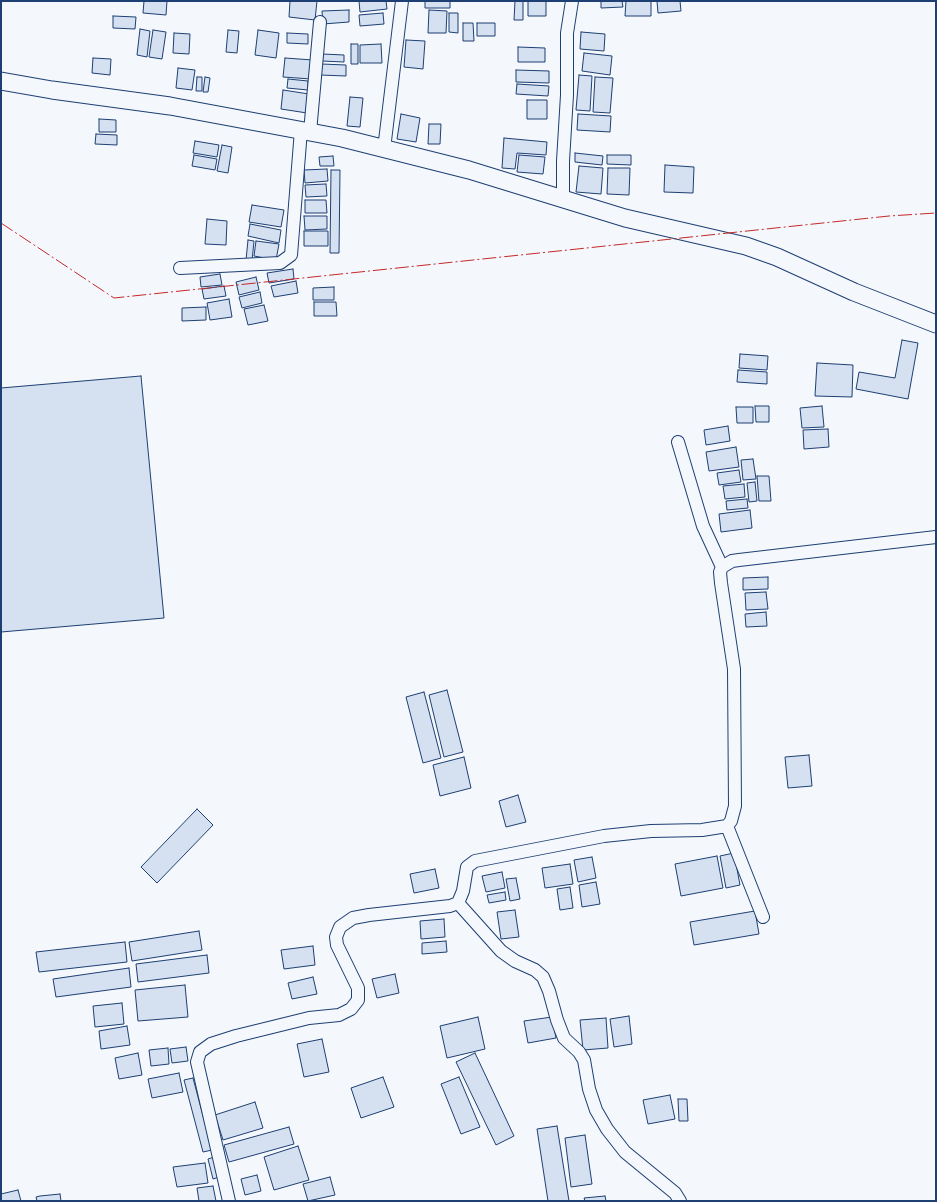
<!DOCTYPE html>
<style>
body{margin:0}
#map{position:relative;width:937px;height:1202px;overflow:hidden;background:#f4f7fb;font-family:"Fira Sans",sans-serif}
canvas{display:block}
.frame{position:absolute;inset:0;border:2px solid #1d3f73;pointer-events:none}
</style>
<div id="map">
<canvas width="937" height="1202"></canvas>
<div class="frame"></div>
</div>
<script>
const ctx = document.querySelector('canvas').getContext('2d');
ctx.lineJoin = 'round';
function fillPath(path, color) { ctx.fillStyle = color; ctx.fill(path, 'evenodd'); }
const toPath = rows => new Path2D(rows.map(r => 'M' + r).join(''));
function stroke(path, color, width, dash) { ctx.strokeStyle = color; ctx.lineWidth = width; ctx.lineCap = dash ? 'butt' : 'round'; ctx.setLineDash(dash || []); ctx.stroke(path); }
const building = toPath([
 [144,1,167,1,166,15,143,13,144,1],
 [290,1,317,1,315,20,289,17,290,1],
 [359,1,386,1,387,9,360,12,359,1],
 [425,1,450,1,450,8,425,8,425,1],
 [515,1,523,1,523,20,514,20,515,1],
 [528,1,546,1,546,16,528,16,528,1],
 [601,1,622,1,623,7,601,8,601,1],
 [626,1,651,1,651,16,625,16,626,1],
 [657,1,680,1,681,11,658,13,657,1],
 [349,10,349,22,323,24,322,11,349,10],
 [429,10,447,11,446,33,428,33,429,10],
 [383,13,384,24,360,26,359,15,383,13],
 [449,13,458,13,458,33,449,32,449,13],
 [113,16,136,17,135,29,113,28,113,16],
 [463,23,473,23,474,41,463,41,463,23],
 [477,23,495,23,495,36,477,36,477,23],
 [140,29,150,31,147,57,137,55,140,29],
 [153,30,166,32,162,59,149,57,153,30],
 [228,30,239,31,237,53,226,52,228,30],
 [258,30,279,33,276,58,255,55,258,30],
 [581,32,605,34,604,51,580,49,581,32],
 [174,33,190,34,189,54,173,53,174,33],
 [287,33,308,34,308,44,287,43,287,33],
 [406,40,425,41,423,69,404,67,406,40],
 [351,44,358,44,358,64,351,64,351,44],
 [381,44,382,63,360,63,360,45,381,44],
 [518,47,545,48,545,62,518,62,518,47],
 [584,53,612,56,610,75,582,71,584,53],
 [322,54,344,55,344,62,322,61,322,54],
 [93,58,111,59,110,75,92,73,93,58],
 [285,58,313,60,311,79,283,77,285,58],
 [321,64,346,65,346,76,320,75,321,64],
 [178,68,195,70,192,90,176,88,178,68],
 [516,70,549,71,549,83,516,82,516,70],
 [579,75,592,76,590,111,576,110,579,75],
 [197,77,202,77,202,91,196,91,197,77],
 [205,77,210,78,208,92,203,92,205,77],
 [595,77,613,78,610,113,593,112,595,77],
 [288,79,308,81,308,90,287,88,288,79],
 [517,84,549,86,548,96,516,94,517,84],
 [283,90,309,94,307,113,281,109,283,90],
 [350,97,363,98,360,127,347,126,350,97],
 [527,100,547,100,547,119,527,119,527,100],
 [401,114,420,118,416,142,397,139,401,114],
 [578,114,611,116,610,132,577,130,578,114],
 [99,119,116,120,116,132,99,132,99,119],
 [429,124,441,124,440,144,428,144,429,124],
 [96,134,117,135,117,145,95,144,96,134],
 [504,138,547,142,546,155,517,153,515,169,502,168,504,138],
 [195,141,219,145,217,157,193,153,195,141],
 [222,145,232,147,228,173,217,171,222,145],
 [575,153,603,156,602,165,575,162,575,153],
 [194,155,217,159,215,170,192,166,194,155],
 [519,155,545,157,543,174,517,172,519,155],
 [607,155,631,155,631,165,607,164,607,155],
 [333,156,334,166,320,166,319,157,333,156],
 [665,165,694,167,693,193,664,192,665,165],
 [579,166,603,168,601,194,576,192,579,166],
 [608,168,630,168,629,195,607,194,608,168],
 [327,169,328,181,305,183,304,170,327,169],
 [331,170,340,170,339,253,330,253,331,170],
 [326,184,327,196,306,197,305,185,326,184],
 [305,200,326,200,327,213,305,213,305,200],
 [252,205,284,210,281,227,249,222,252,205],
 [304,216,327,216,327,229,305,230,304,216],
 [207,219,227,221,226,245,205,244,207,219],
 [250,224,281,230,279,243,248,236,250,224],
 [304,231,328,231,328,246,304,246,304,231],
 [248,240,254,241,252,261,246,260,248,240],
 [256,241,279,244,276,260,254,256,256,241],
 [293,269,294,279,269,283,267,273,293,269],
 [220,274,222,285,201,287,200,277,220,274],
 [256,277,259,290,239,295,236,282,256,277],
 [296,281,298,293,274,297,271,286,296,281],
 [224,286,226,296,204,299,202,289,224,286],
 [334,287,334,300,313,300,313,288,334,287],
 [260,292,262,303,242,308,239,297,260,292],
 [229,299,232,317,210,320,207,303,229,299],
 [314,302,336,302,337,316,314,316,314,302],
 [264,305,268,321,248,325,244,309,264,305],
 [206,307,206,320,182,321,182,308,206,307],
 [902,340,918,343,908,399,856,389,859,372,895,378,902,340],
 [740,354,768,356,767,370,739,368,740,354],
 [817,363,853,365,852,397,815,396,817,363],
 [738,370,767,372,767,384,737,382,738,370],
 [141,376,164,618,1,632,1,388,141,376],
 [755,406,769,406,769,422,756,422,755,406],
 [822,406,824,427,802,428,800,408,822,406],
 [736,407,753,407,753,423,737,423,736,407],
 [728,426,730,441,706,445,704,430,728,426],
 [828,429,829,447,804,449,803,430,828,429],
 [736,447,739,467,709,471,706,452,736,447],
 [753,459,756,479,743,480,741,460,753,459],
 [739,470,741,482,719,485,717,473,739,470],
 [757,476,769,476,771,501,759,501,757,476],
 [755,482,757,501,749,502,747,483,755,482],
 [744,484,745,497,725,499,723,486,744,484],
 [747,499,748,508,727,510,726,501,747,499],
 [750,510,752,528,721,532,719,514,750,510],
 [768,577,768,589,743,590,743,578,768,577],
 [766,592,768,609,746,610,745,593,766,592],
 [766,612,767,626,746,627,745,614,766,612],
 [447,690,463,752,444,757,429,695,447,690],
 [424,692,441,758,423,763,406,697,424,692],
 [809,755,812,786,788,788,785,757,809,755],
 [464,757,471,788,440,796,433,765,464,757],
 [518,795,526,822,506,827,499,801,518,795],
 [197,809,213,825,157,883,141,867,197,809],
 [734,853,740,885,726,888,720,856,734,853],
 [717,856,723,888,681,896,675,864,717,856],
 [592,857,596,878,578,882,574,860,592,857],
 [570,864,573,884,545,888,542,868,570,864],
 [435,869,439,888,414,893,410,874,435,869],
 [502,872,505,888,486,892,482,876,502,872],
 [516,878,520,899,510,901,506,879,516,878],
 [596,882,600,904,582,907,579,885,596,882],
 [570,887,573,908,560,910,557,889,570,887],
 [505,892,506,900,489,903,487,895,505,892],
 [515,910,519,937,501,939,497,912,515,910],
 [755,911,759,934,694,945,690,922,755,911],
 [444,919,445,937,421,939,420,921,444,919],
 [199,931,202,950,132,961,129,942,199,931],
 [446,941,447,952,422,954,422,943,446,941],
 [125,942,127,962,39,972,36,952,125,942],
 [313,946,315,965,284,969,281,950,313,946],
 [207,955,209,973,138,982,136,964,207,955],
 [129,968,131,987,56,997,53,979,129,968],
 [395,974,399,993,377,998,372,979,395,974],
 [313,977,317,994,292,999,288,983,313,977],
 [185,985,188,1017,138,1021,135,990,185,985],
 [122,1003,124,1024,95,1027,93,1006,122,1003],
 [629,1016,632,1044,614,1047,610,1019,629,1016],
 [478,1017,485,1049,447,1058,440,1026,478,1017],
 [552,1017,556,1038,528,1043,524,1021,552,1017],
 [606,1018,608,1048,583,1050,580,1020,606,1018],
 [127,1026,130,1045,101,1049,99,1031,127,1026],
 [322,1039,329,1072,304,1077,297,1044,322,1039],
 [186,1047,188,1061,172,1063,170,1049,186,1047],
 [168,1048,169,1064,151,1066,149,1050,168,1048],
 [138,1053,142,1075,119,1079,115,1058,138,1053],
 [475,1053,514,1136,496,1145,456,1062,475,1053],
 [179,1073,183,1092,152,1098,148,1079,179,1073],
 [383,1077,394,1107,361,1118,351,1088,383,1077],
 [459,1077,480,1127,461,1134,441,1084,459,1077],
 [193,1078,212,1150,203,1152,184,1080,193,1078],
 [670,1095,675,1119,648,1124,643,1100,670,1095],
 [678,1099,687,1099,688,1121,679,1121,678,1099],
 [255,1102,263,1128,223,1140,215,1115,255,1102],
 [557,1126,569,1201,548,1201,537,1129,557,1126],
 [289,1127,294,1144,229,1162,224,1145,289,1127],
 [585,1135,592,1184,571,1187,565,1138,585,1135],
 [298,1146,309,1180,274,1190,264,1157,298,1146],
 [217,1156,222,1176,213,1179,208,1159,217,1156],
 [205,1163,208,1183,177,1187,173,1167,205,1163],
 [257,1175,261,1191,245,1195,241,1179,257,1175],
 [330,1177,335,1195,308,1201,303,1184,330,1177],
 [213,1186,216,1201,199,1201,197,1188,213,1186],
 [18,1190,21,1201,1,1201,1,1194,18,1190],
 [60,1194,61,1201,37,1201,36,1197,40,1196,60,1194],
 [605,1196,606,1201,585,1201,584,1198,605,1196]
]);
fillPath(building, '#d5e0f0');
stroke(building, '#1d3f73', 1);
const street = toPath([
 [310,132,320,22],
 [384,149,402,1],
 [563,200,563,161,567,95,567,33,572,1],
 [180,268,280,263,291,255,301,130],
 [678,442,703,526,722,567],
 [727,826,763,917],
 [458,903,501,951,515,961,535,970,543,977,549,991,557,1020,564,1038,579,1052,584,1060,589,1089,596,1110,607,1129,625,1152,675,1193,680,1201],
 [229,1201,197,1062,200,1052,211,1044,236,1036,309,1018,339,1015,351,1009,358,1000,358,988,337,945,336,937,340,927,353,918,369,915,450,906,458,903,463,891,467,867,475,861,604,836,651,831,702,830,727,826,731,821,735,806,734,669,721,583,720,572,722,567,732,561,739,560,936,537]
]);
const secondary = toPath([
 [1,81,52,90,170,106,342,138,469,170,625,218,746,246,777,257,854,292,936,324]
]);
stroke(street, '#1d3f73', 14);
stroke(secondary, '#1d3f73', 19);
stroke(street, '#f4f7fb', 12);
stroke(secondary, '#f4f7fb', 17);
stroke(toPath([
 [1,223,114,298,889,216,936,213]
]), '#c62828', 1, [14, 3, 2, 3]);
</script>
